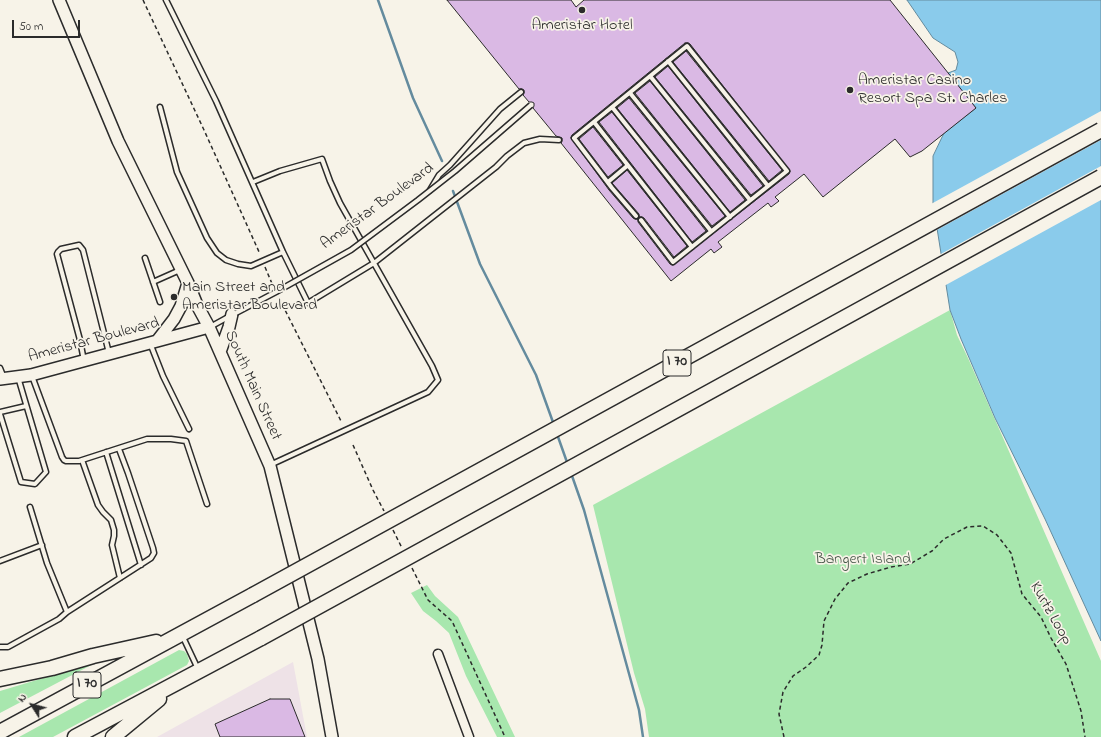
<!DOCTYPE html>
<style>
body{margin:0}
#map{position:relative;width:1101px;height:737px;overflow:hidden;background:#f7f3e8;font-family:"Indie Flower",sans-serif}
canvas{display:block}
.north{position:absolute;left:12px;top:685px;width:40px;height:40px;-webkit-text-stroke:3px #f7f3e8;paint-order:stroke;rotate:306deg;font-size:11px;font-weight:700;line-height:16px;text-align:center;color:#2b2b2b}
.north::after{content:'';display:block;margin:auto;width:14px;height:18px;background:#2b2b2b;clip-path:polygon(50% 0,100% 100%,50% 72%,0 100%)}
.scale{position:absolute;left:12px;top:20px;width:68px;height:18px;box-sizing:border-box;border:2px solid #2b2b2b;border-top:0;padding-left:5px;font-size:12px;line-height:14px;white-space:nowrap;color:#2b2b2b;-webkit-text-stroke:3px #f7f3e8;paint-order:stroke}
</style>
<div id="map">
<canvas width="1101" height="737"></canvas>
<div class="north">N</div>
<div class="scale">50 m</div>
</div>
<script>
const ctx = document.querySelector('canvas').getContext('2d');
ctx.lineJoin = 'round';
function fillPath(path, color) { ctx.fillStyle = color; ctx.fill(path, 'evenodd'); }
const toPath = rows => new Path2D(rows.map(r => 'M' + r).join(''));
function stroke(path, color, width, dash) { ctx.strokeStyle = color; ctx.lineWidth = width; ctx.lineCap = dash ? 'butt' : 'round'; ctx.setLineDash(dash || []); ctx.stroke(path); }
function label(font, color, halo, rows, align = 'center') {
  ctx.font = font + ' "Indie Flower",sans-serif'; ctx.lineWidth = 3.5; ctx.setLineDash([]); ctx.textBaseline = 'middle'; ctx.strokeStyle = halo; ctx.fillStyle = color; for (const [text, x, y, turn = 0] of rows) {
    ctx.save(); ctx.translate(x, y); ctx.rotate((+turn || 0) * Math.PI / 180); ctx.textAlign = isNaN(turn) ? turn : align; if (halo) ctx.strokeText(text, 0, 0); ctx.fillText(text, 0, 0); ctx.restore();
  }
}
fillPath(toPath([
 [293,662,307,737,157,737]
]), '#eee2e7');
fillPath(toPath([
 [950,310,957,335,968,358,1101,661,1101,737,649,737,645,709,634,673,593,505],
 [427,585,435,596,458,617,515,737,497,737,466,676,449,633,436,621,423,611,411,593],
 [179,650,184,651,187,654,189,661,187,665,53,737,19,737],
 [97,662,0,713,0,691]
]), '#a8e7ae');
const water = toPath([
 [907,0,1101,0,1101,641,1045,519,995,418,961,339,950,310,933,203,933,156,944,133,976,108,948,73,956,70,958,62,955,52,933,38,907,0]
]);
fillPath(water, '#8acbeb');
stroke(water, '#648b9e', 1);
fillPath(toPath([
 [1101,111,1101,140,935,231,931,204],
 [1101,166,1101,200,944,286,939,255]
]), '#f7f3e8');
stroke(toPath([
 [378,0,413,98,442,161],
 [453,191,480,264,536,375,554,425],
 [557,434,568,465],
 [571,473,584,510,639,710,643,737]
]), '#648b9e', 2.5);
const building = toPath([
 [447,0,571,0,576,7,584,0,890,0,976,108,922,151,910,157,895,139,823,197,804,174,775,197,779,201,771,207,768,203,718,242,722,247,714,253,711,249,671,281,561,143,562,141,562,138,556,136,533,108,534,106,534,103,532,102,529,102,523,95,524,93,524,90,522,89,519,89,447,0],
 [685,43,688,43,690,44,790,171,789,174,673,265,670,264,638,222,638,219,635,219,633,218,609,190,571,138,572,135,685,43],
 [686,51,782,170,769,181,673,62,686,51],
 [668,66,763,186,751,195,655,77,668,66],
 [650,81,745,200,730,212,635,93,650,81],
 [629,98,725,216,712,226,617,108,629,98],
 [612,112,706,231,692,242,599,122,612,112],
 [593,127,623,165,608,177,579,139,593,127],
 [627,170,687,246,674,257,644,218,642,217,639,217,639,214,612,183,627,170],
 [270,699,290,699,305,737,220,737,215,724,270,699]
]);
fillPath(building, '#dab9e4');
stroke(building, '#2b2b2b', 1);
const lane = toPath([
 [166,0,216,101,283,252,308,303,374,263,496,167,507,156,524,143,540,139,559,140],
 [668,61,768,186],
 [650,76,750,200],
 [630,93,730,217],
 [160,107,177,172,207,238,217,253,226,260,238,264,251,266,283,252],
 [612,107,711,231],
 [594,122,692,247],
 [253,182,280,171,322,159,330,181,340,203,432,366,438,380,428,392,270,465],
 [608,182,627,166],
 [430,190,439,175,450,165,500,109,521,92],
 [636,216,612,188,574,138,687,46,787,171,673,262,641,220],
 [145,258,160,302],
 [153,282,180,270],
 [210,327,230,316],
 [150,343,163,376,189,429],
 [84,361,80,340,57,254,58,252,61,249,79,245,83,250,109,353],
 [0,368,4,378],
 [32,376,62,457,64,460,66,461,79,461,147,439,171,439,186,441,207,504],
 [0,412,26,406],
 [0,414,21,482,35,484,46,472,18,377],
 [106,452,141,565],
 [82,460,98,505,103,512,111,520,114,530,114,536,112,545,120,578],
 [30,507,47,563,67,612],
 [0,561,42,545],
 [182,635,198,669],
 [0,647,8,647,59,619,67,612,151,558,154,553,153,548,128,473,119,449]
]);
const street = toPath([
 [438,654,469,737]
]);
const secondary = toPath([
 [59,0,118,141,188,283,197,305,209,327,270,466,318,659,332,737],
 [157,341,174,319,181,306,188,283],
 [220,352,229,327,232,314],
 [0,379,31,375,209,327]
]);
const highway = toPath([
 [0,679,52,668,93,656,156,642],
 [0,732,253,595],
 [75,737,261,638],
 [113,737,159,699]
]);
stroke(lane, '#2b2b2b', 7);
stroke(street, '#2b2b2b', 11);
stroke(secondary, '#2b2b2b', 14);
stroke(highway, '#2b2b2b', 17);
stroke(toPath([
 [143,0,204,130,260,254],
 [265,267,273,286],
 [279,298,342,423],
 [353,445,373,490,384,511],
 [393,530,402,548],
 [412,568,428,600,452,621,505,737],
 [784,737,779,714,783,692,793,676,806,667,819,655,822,645,824,621,835,599,848,583,867,574,891,567,910,564,932,551,944,539,967,527,983,526,997,535,1011,553,1022,594,1041,617,1051,638,1066,664,1081,711,1085,737]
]), '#2b2b2b', 1.5, [4, 3]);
stroke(lane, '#f7f3e8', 4);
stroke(street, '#f7f3e8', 8);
stroke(secondary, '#f7f3e8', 11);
stroke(highway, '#f7f3e8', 14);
const laneBridge = toPath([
 [236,313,276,292,351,250,418,200,455,171,531,105]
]);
const highwayBridge = toPath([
 [253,595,1101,130],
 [261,638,1101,177]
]);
stroke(laneBridge, '#2b2b2b', 7, []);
stroke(highwayBridge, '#2b2b2b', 17, []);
stroke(laneBridge, '#f7f3e8', 4);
stroke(highwayBridge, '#f7f3e8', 14);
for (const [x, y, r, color] of [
 [582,10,4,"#2b2b2b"],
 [850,90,4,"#2b2b2b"],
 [174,297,4,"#2b2b2b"]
]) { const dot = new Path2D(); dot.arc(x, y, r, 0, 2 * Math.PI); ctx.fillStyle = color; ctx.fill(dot); stroke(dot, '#f7f3e8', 1.5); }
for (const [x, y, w] of [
 [677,363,28],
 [87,685,28]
]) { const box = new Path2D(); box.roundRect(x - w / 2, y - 13, w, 26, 3); ctx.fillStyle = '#f7f3e8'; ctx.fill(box); stroke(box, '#2b2b2b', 1); }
label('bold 15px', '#2b2b2b', null, [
 ["I 70",677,363],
 ["I 70",87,685]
]);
label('16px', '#2b2b2b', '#f7f3e8', [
 ["Ameristar Hotel",582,26,"center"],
 ["Ameristar Casino",858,81],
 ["Resort Spa St. Charles",858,99],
 ["Main Street and",182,288],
 ["Ameristar Boulevard",182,306]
], 'left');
label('16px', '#2b2b2b', '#f7f3e8', [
 ["Ameristar Boulevard",378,207,-36],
 ["Ameristar Boulevard",94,341,-15],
 ["South Main Street",252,386,66],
 ["Kurtz Loop",1050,614,60]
]);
label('16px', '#4a5a4c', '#f7f3e8', [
 ["Bangert Island",863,560]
]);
</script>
